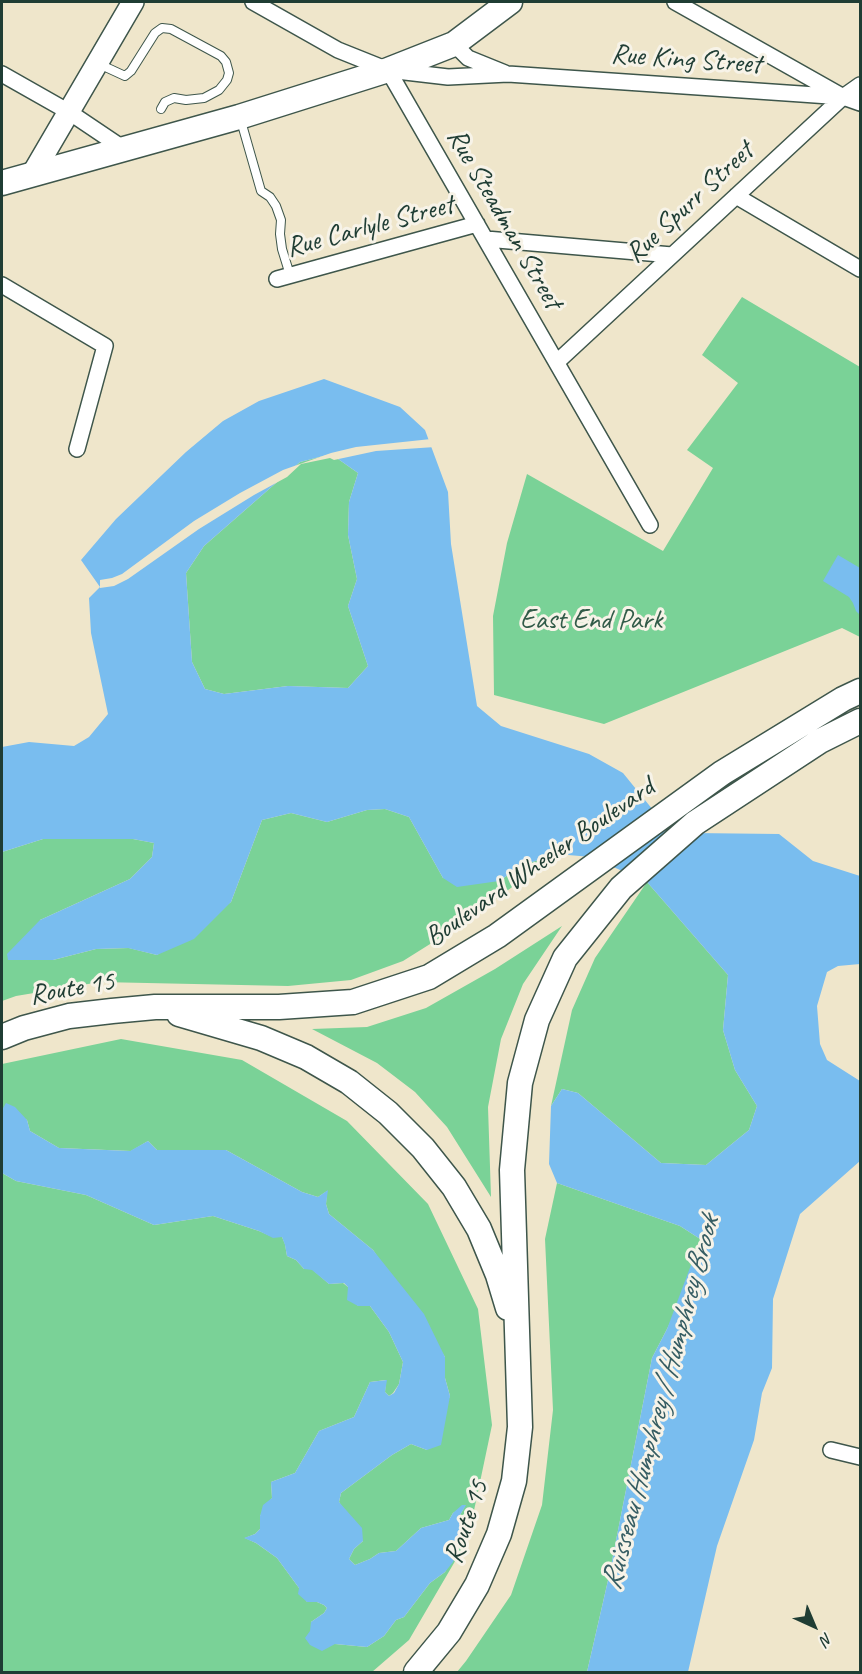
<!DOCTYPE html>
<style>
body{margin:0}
#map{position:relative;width:862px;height:1674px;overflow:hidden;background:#efe6cb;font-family:Caveat,sans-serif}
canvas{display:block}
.frame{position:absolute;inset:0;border:3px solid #1f3d34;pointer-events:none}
.north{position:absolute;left:784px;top:1596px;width:60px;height:60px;-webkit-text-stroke:4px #f7f3e8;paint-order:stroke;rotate:136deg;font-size:16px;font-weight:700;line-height:24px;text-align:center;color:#1f3d34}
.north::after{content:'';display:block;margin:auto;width:21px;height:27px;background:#1f3d34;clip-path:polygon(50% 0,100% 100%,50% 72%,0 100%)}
</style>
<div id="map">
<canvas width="862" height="1674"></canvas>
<div class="frame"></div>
<div class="north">N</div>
</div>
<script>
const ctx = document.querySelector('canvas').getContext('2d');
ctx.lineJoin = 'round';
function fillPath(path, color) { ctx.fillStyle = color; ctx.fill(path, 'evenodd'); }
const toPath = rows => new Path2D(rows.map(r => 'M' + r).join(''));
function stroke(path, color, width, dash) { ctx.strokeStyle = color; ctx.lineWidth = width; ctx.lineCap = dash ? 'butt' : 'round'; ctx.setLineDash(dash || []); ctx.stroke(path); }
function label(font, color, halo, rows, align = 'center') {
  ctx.font = font + ' Caveat,sans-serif'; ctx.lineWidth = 6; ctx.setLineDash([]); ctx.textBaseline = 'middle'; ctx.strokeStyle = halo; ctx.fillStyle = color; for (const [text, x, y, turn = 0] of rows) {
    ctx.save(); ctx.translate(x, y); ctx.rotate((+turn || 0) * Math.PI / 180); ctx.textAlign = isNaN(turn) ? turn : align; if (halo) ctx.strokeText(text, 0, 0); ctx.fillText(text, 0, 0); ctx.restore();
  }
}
fillPath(toPath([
 [742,297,860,367,860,637,842,628,604,724,494,695,493,616,507,543,527,474,663,551,713,468,687,450,738,383,702,355],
 [331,454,358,473,349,502,348,535,357,579,348,606,368,666,348,688,288,686,224,694,205,689,192,662,186,573,204,546,300,462],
 [385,809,409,817,443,878,499,881,523,865,557,854,462,924,403,961,351,980,288,986,100,982,16,996,2,1001,2,852,43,839,133,839,154,843,152,857,130,879,40,920,53,960,96,949,129,948,157,955,231,902,262,820,291,813,327,822,367,810],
 [647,882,728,975,723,1030,735,1070,757,1106,749,1130,706,1165,661,1163,578,1093,562,1089,551,1106,572,1010,595,958],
 [562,926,523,984,501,1039,488,1107,491,1197,447,1127,415,1092,377,1063,312,1029,367,1027,426,1008,495,969],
 [121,1039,242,1060,347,1121,428,1204,478,1309,492,1425,468,1539,409,1640,372,1672,2,1672,2,1173,16,1181,86,1195,154,1225,213,1216,259,1231,273,1237,282,1237,285,1244,287,1256,296,1260,304,1269,312,1269,329,1284,343,1283,348,1287,358,1306,370,1306,389,1332,403,1362,399,1384,393,1393,389,1396,385,1392,386,1380,370,1382,354,1417,319,1431,295,1473,271,1482,272,1498,260,1516,260,1529,255,1534,245,1538,256,1543,277,1558,299,1588,307,1602,317,1602,324,1605,327,1608,324,1613,311,1622,335,1644,367,1647,384,1636,396,1620,404,1617,430,1583,445,1572,461,1540,460,1515,465,1506,453,1513,449,1520,421,1528,396,1551,379,1553,370,1559,355,1565,349,1559,354,1549,363,1541,339,1502,341,1493,392,1455,411,1444,427,1450,450,1396,445,1378,445,1357,373,1250,329,1214,326,1204,327,1191,318,1197,302,1192,226,1150,157,1150,148,1141,131,1151,59,1148,30,1131,27,1120,4,1108,2,1110,2,1064],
 [557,1183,680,1226,708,1244,667,1329,652,1358,609,1576,587,1672,457,1672,466,1661,511,1595,542,1505,553,1410,545,1239]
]), '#7ad297');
fillPath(toPath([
 [324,379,400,407,425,430,448,492,451,544,477,706,501,726,589,754,623,773,666,826,692,833,779,834,813,861,860,876,860,964,838,966,827,972,817,1006,820,1044,827,1060,860,1081,860,1161,800,1214,773,1299,772,1368,762,1393,754,1440,717,1546,688,1672,587,1672,609,1576,652,1358,667,1329,694,1257,708,1244,680,1226,557,1183,549,1164,551,1106,562,1089,578,1093,661,1163,706,1165,749,1130,757,1106,735,1070,723,1030,728,975,647,882,591,857,557,854,523,865,499,881,457,887,443,878,409,817,385,809,367,810,327,822,291,813,262,820,231,902,194,939,157,955,128,948,96,949,53,960,8,960,7,954,40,920,130,879,152,857,154,843,133,839,43,839,2,852,2,747,29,742,74,746,89,737,108,714,91,633,89,598,100,587,81,560,116,519,186,452,223,421,259,401],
 [331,454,358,473,349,502,348,535,357,579,348,606,368,666,348,688,288,686,224,694,205,689,192,662,186,573,204,546,300,462],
 [838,555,860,568,860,615,856,611,853,603,849,597,823,581],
 [6,1103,15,1107,27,1120,30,1131,59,1148,130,1151,148,1141,157,1150,226,1150,302,1192,318,1197,328,1190,326,1204,329,1214,373,1250,424,1314,445,1357,445,1378,450,1396,441,1445,427,1450,411,1444,392,1455,341,1493,339,1502,362,1528,363,1541,354,1549,349,1559,355,1565,370,1559,379,1553,396,1551,421,1528,449,1520,453,1513,462,1505,466,1505,460,1515,461,1540,453,1562,445,1572,430,1583,404,1617,396,1620,384,1636,367,1647,335,1644,322,1651,310,1645,305,1638,310,1631,311,1622,324,1613,327,1608,324,1605,317,1602,307,1602,298,1594,299,1588,277,1558,256,1543,244,1538,255,1534,260,1529,260,1516,263,1505,272,1498,271,1482,295,1473,319,1431,354,1417,370,1382,387,1380,385,1392,389,1396,394,1393,399,1384,403,1362,389,1332,370,1306,358,1306,347,1300,348,1287,344,1283,329,1284,312,1270,304,1269,296,1260,287,1256,285,1245,282,1237,273,1238,259,1231,213,1216,154,1225,86,1195,16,1181,2,1173,2,1110]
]), '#79bdef');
fillPath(toPath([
 [431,439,435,447,376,451,334,460,330,458,301,464,287,477,254,495,199,529,128,579,114,586,100,588,100,580,112,578,122,574,194,521,240,493,283,470,331,453,356,447]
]), '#efe6cb');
const service = toPath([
 [99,64,125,76,131,71,155,33,162,28,171,29,221,56,226,62,229,73,227,80,219,90,204,98,186,100,174,98,165,102,161,109],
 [241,121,261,191,270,197,276,206,281,220,280,234,282,249,290,275]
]);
const minor = toPath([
 [253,2,338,50,388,70,448,77,508,74,801,94,843,97,860,103],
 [675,2,840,95],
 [454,44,468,58,505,73],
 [388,70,650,525],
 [2,74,69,112,124,149],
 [736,196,860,269],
 [486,239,672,255],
 [277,279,477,224],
 [2,285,105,346,77,449],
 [557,362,843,97,860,85],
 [831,1450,860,1457]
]);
const secondary = toPath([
 [33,173,133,2]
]);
const primary = toPath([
 [2,183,239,117,388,70,454,44,510,2]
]);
const trunk = toPath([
 [179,1014,261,1038,306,1057,349,1082,388,1113,423,1148,454,1187,479,1229,498,1275,508,1308],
 [2,1037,24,1028,69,1016,112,1011,155,1007,279,1007,353,1002,429,977,497,936,722,773,843,699,860,691],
 [416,1672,449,1632,477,1585,499,1534,514,1481,520,1427,512,1170,520,1083,537,1020,565,958,621,888,695,823,820,741,860,721]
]);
stroke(service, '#3e564b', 10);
stroke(minor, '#3e564b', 18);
stroke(secondary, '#3e564b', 24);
stroke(primary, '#3e564b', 27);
stroke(trunk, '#3e564b', 27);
stroke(service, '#fff', 8);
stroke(minor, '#fff', 15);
stroke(secondary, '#fff', 21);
stroke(primary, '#fff', 24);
stroke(trunk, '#fff', 24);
label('28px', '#1f3d34', '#f7f3e8', [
 ["Rue King Street",686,60,4],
 ["Rue Spurr Street",690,203,-43],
 ["Rue Steadman Street",504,219,60],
 ["Rue Carlyle Street",370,227,-15],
 ["Boulevard Wheeler Boulevard",540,863,-35],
 ["Route 15",72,989,-10],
 ["Route 15",467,1522,-71]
]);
label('28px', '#315b48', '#f7f3e8', [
 ["East End Park",591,621]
]);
label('italic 30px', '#365d63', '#f7f3e8', [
 ["Ruisseau Humphrey / Humphrey Brook",661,1403,-75]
]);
</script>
